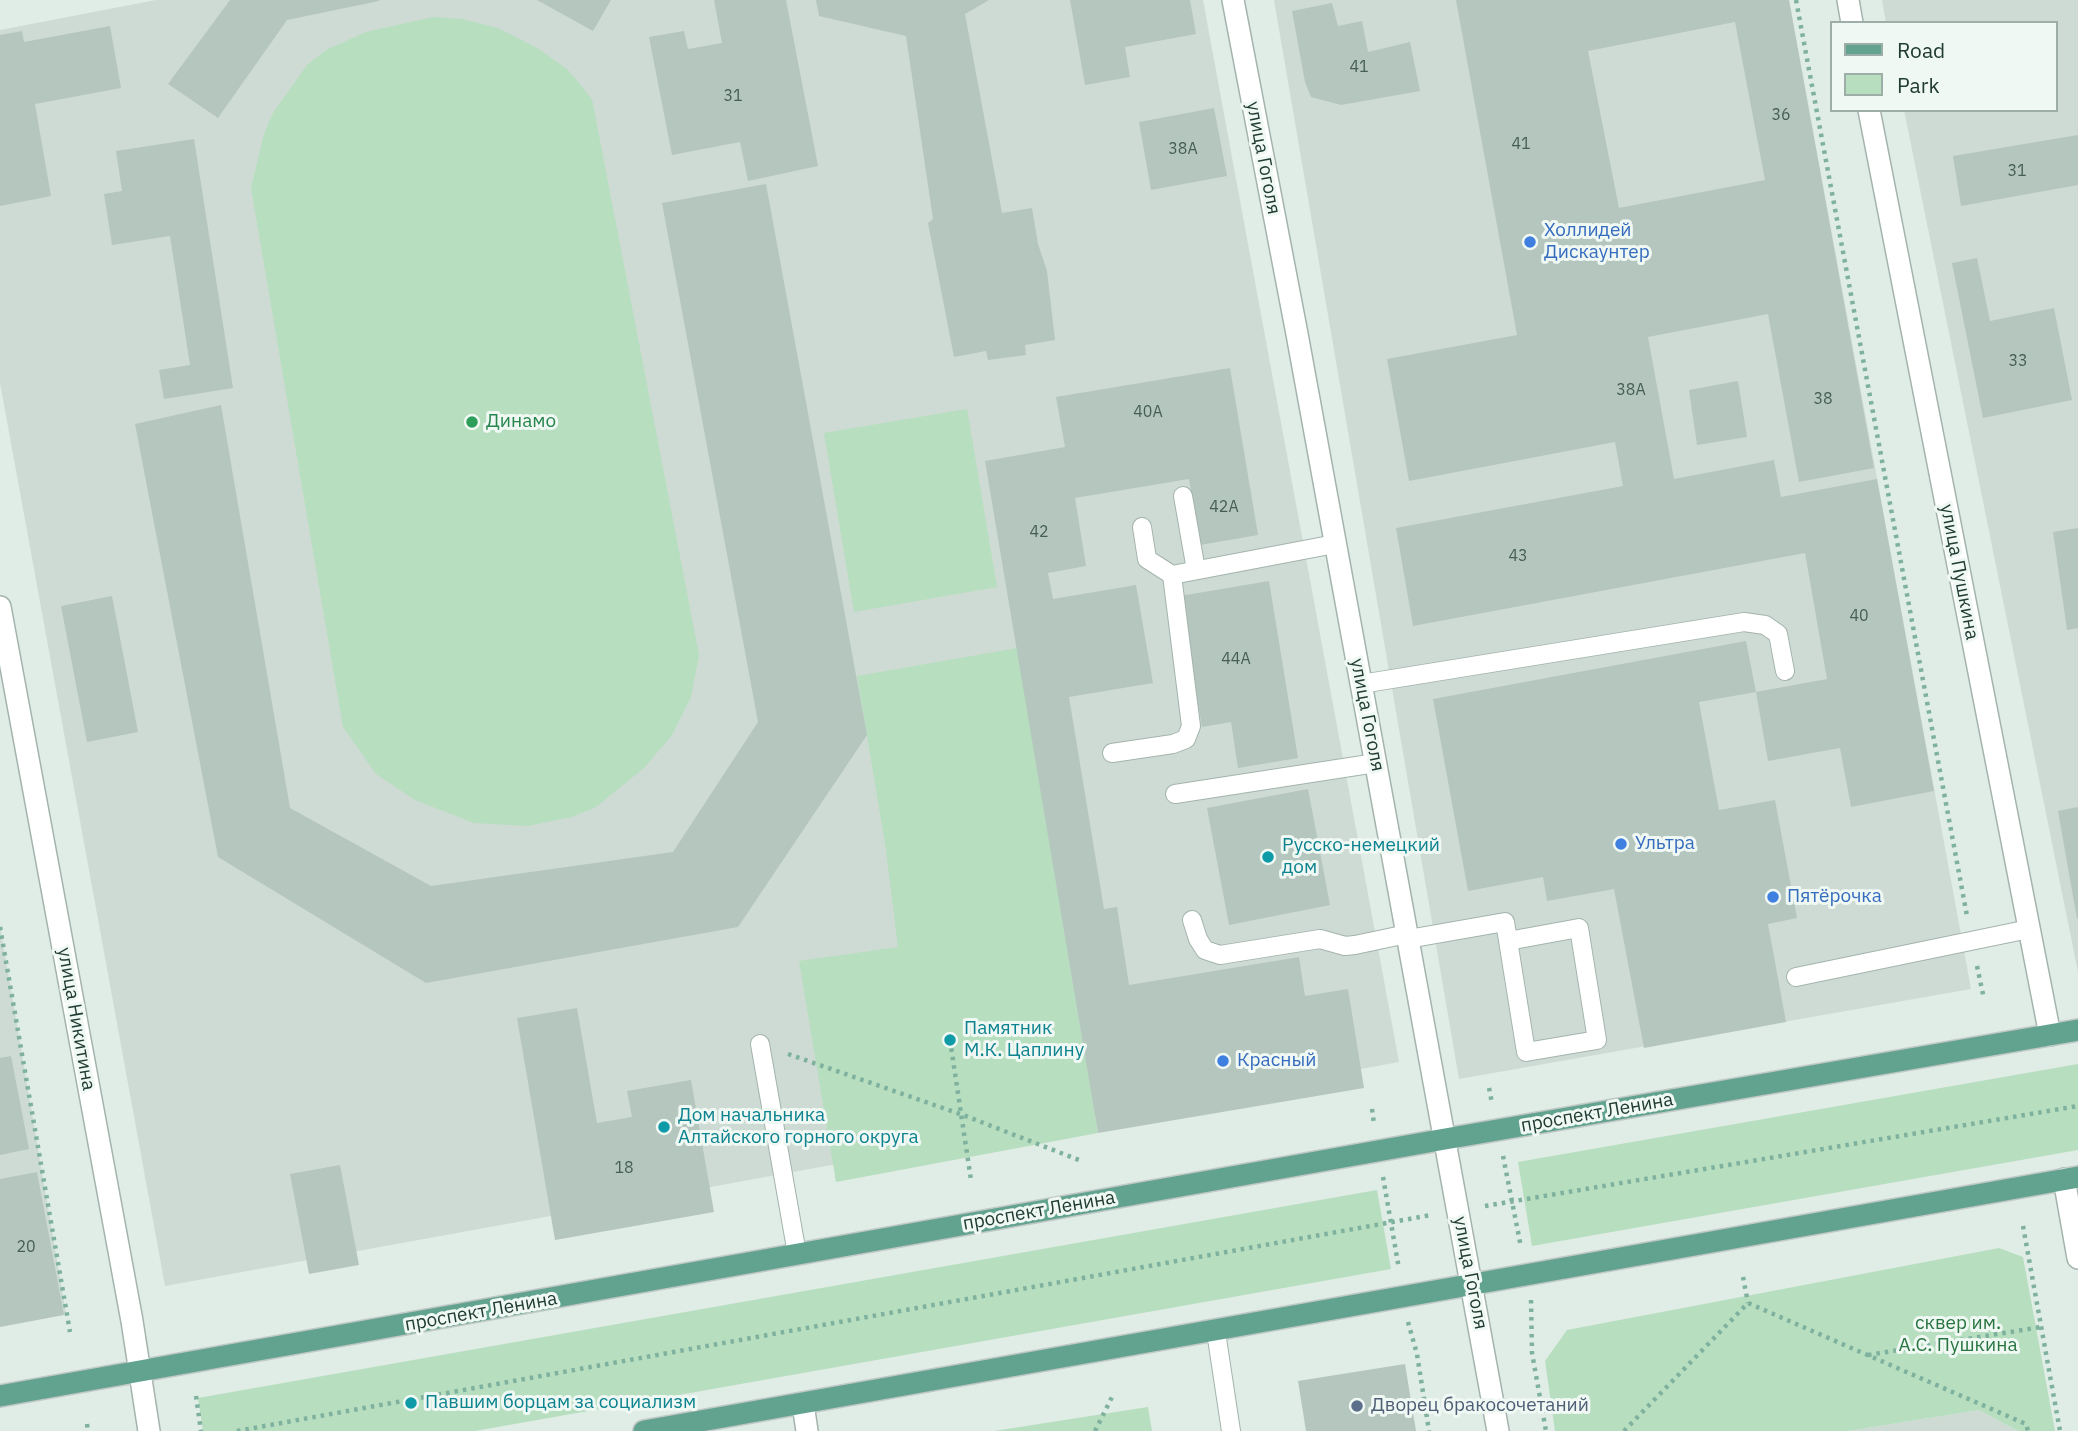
<!DOCTYPE html>
<meta charset="utf-8">
<style>
body{margin:0}
#map{position:relative;width:2078px;height:1431px;overflow:hidden;background:#e0ece6;font-family:"IBM Plex Sans",sans-serif}
canvas{display:block}
.legend{position:absolute;left:1830px;top:21px;width:228px;height:91px;box-sizing:border-box;background:#f0f8f4;border:2px solid #9dada7;margin:0;padding:9px 12px;list-style:none;font-size:21px;color:#203c33}
.legend li{display:flex;align-items:center;gap:14px;height:35px}
.legend b{width:35px;border:2px solid #9dada7}
</style>
<div id="map">
<canvas width="2078" height="1431"></canvas>
<ul class="legend">
<li><b style="height:9px;background:#62a38f"></b>Road</li>
<li><b style="height:19px;background:#b7debf"></b>Park</li>
</ul>
</div>
<script>
const ctx = document.querySelector('canvas').getContext('2d');
ctx.lineJoin = 'round';
function fillPath(path, color) { ctx.fillStyle = color; ctx.fill(path, 'evenodd'); }
const toPath = rows => new Path2D(rows.map(r => 'M' + r).join(''));
function stroke(path, color, width, dash) { ctx.strokeStyle = color; ctx.lineWidth = width; ctx.lineCap = dash ? 'butt' : 'round'; ctx.setLineDash(dash || []); ctx.stroke(path); }
function label(font, color, halo, rows, align = 'center') {
  ctx.font = font + ' "IBM Plex Sans",sans-serif'; ctx.lineWidth = 6; ctx.setLineDash([]); ctx.textBaseline = 'middle'; ctx.strokeStyle = halo; ctx.fillStyle = color; for (const [text, x, y, turn = 0] of rows) {
    ctx.save(); ctx.translate(x, y); ctx.rotate((+turn || 0) * Math.PI / 180); ctx.textAlign = isNaN(turn) ? turn : align; if (halo) ctx.strokeText(text, 0, 0); ctx.fillText(text, 0, 0); ctx.restore();
  }
}
fillPath(toPath([
 [156,0,1203,0,1399,1062,165,1286,0,383,0,30],
 [1274,0,1789,0,1971,989,1459,1079],
 [1882,0,2078,0,2078,972,1904,110,2055,110,2055,23,1886,23],
 [0,925,66,1313,0,1325],
 [1979,1410,2018,1431,1848,1431]
]), '#cedbd4');
fillPath(toPath([
 [433,17,462,19,498,28,539,49,568,70,592,99,699,655,691,697,672,735,644,768,596,807,572,817,528,826,474,823,415,800,376,774,343,727,251,188,264,134,273,113,307,65,326,50,366,32],
 [967,409,997,587,854,612,824,433],
 [1017,648,1098,1133,836,1182,799,961,898,947,886,850,857,676],
 [2078,1064,2078,1150,1532,1246,1518,1162],
 [1377,1190,1391,1269,475,1431,203,1431,198,1398],
 [1999,1248,2023,1257,2055,1431,2018,1431,1979,1410,1848,1431,1555,1431,1545,1361,1567,1330],
 [1148,1407,1152,1431,994,1431]
]), '#b7debf');
fillPath(toPath([
 [230,0,379,0,379,1,287,20,218,118,168,84],
 [537,0,611,0,593,31],
 [714,0,786,0,818,166,748,181,740,142,672,155,649,37,684,31,688,49,722,43],
 [816,0,989,0,965,14,1002,213,1032,208,1038,244,1047,271,1055,340,1025,345,1026,355,988,360,986,351,954,357,928,223,933,219,906,36,819,16],
 [1070,0,1190,0,1196,34,1125,47,1130,77,1085,85],
 [1456,0,1789,0,1874,468,1799,482,1768,314,1648,337,1674,479,1774,460,1781,497,1877,479,1934,791,1851,807,1840,748,1768,761,1756,692,1827,679,1805,553,1413,626,1396,528,1623,486,1615,442,1409,481,1387,359,1517,335],
 [1735,22,1765,180,1619,208,1588,51],
 [1332,3,1338,26,1362,21,1368,52,1410,42,1420,91,1341,105,1311,97,1305,82,1292,11],
 [110,26,121,88,35,104,51,196,0,206,0,35,22,31,24,42],
 [1214,108,1227,176,1151,190,1139,122],
 [2078,135,2078,185,1961,206,1953,156],
 [194,139,233,388,164,399,159,370,190,365,170,236,112,245,104,194,122,191,116,151],
 [766,184,867,735,738,927,426,983,218,857,135,424,221,405,290,808,431,886,673,852,758,722,662,203],
 [1977,258,1990,321,2054,308,2072,400,1983,418,1952,263],
 [1230,368,1258,535,1200,545,1189,479,1075,498,1086,566,1048,573,1053,599,1136,585,1153,683,1069,697,1104,909,1117,907,1129,985,1299,957,1305,996,1348,989,1364,1088,1098,1133,985,461,1065,447,1056,397],
 [1738,381,1747,437,1697,445,1689,390],
 [2078,528,2078,628,2067,630,2053,532],
 [1269,581,1298,758,1238,768,1231,722,1202,727,1180,596],
 [112,596,138,732,87,742,61,606],
 [1746,641,1756,692,1699,702,1719,810,1775,800,1797,918,1768,924,1786,1022,1644,1048,1614,889,1547,901,1543,877,1468,891,1433,699],
 [1308,789,1330,905,1229,925,1207,808],
 [2078,807,2078,918,2077,919,2058,811],
 [577,1008,597,1123,632,1117,627,1091,691,1080,714,1212,555,1240,517,1018],
 [11,1056,29,1149,0,1155,0,1058],
 [340,1165,359,1265,309,1274,290,1174],
 [37,1172,64,1315,0,1327,0,1179],
 [1405,1364,1416,1431,1306,1431,1298,1381]
]), '#b5c6be');
const service = toPath([
 [1183,496,1196,570],
 [1142,527,1147,559,1172,575],
 [1361,684,1744,622,1765,625,1778,634,1785,671],
 [1112,753,1173,744,1186,739,1191,726,1172,575,1335,544],
 [1175,794,1376,763],
 [1192,920,1198,939,1205,950,1220,955,1320,939,1345,946,1355,945,1407,934],
 [1408,939,1505,922,1526,1052,1597,1040,1579,928,1508,941],
 [1796,977,2029,929],
 [760,1044,797,1254],
 [1216,1332,1231,1431]
]);
const minor = toPath([
 [1848,0,1852,23],
 [1869,110,2050,1035],
 [0,607,132,1321,149,1431],
 [803,1404,807,1431]
]);
const tertiary = toPath([
 [1233,0,1297,334,1498,1431],
 [2064,1179,2078,1258]
]);
const primary = toPath([
 [0,1396,1445,1139,2078,1030],
 [644,1431,2078,1177]
]);
stroke(service, '#a3b4ad', 20);
stroke(minor, '#a3b4ad', 24);
stroke(tertiary, '#a3b4ad', 24);
stroke(primary, '#c1c8c6', 24);
stroke(toPath([
 [1796,0,1967,916],
 [0,927,70,1332],
 [1977,966,1984,999],
 [950,1040,971,1180],
 [788,1054,963,1115,1079,1160],
 [1489,1088,1492,1103],
 [1372,1109,1374,1124],
 [1503,1156,1521,1247],
 [1383,1177,1399,1269],
 [1485,1206,2078,1106],
 [2023,1226,2060,1431],
 [1743,1277,1748,1303],
 [1531,1300,1532,1353,1546,1431],
 [1408,1322,1417,1354,1429,1431],
 [1868,1355,2041,1327],
 [196,1396,201,1431],
 [87,1424,88,1431],
 [237,1431,1431,1215],
 [1095,1431,1112,1397],
 [1624,1431,1748,1303,2026,1424,2028,1431]
]), '#7eb19e', 4.5, [3.5, 5]);
stroke(service, '#fff', 18);
stroke(minor, '#fff', 21);
stroke(tertiary, '#fff', 21);
stroke(primary, '#62a38f', 21);
for (const [x, y, r, color] of [
 [1530,242,7,"#3f7fe0"],
 [472,422,7,"#2e9e5b"],
 [1621,844,7,"#3f7fe0"],
 [1268,857,7,"#0f9aa8"],
 [1773,897,7,"#3f7fe0"],
 [950,1040,7,"#0f9aa8"],
 [1223,1061,7,"#3f7fe0"],
 [664,1127,7,"#0f9aa8"],
 [411,1403,7,"#0f9aa8"],
 [1357,1406,7,"#5c6f8a"]
]) { const dot = new Path2D(); dot.arc(x, y, r, 0, 2 * Math.PI); ctx.fillStyle = color; ctx.fill(dot); stroke(dot, '#f0f8f4', 2.5); }
label('16px', '#455e56', null, [
 ["41",1359,67],
 ["31",733,96],
 ["36",1781,115],
 ["41",1521,144],
 ["38А",1183,149],
 ["31",2017,171],
 ["33",2018,361],
 ["38А",1631,390],
 ["38",1823,399],
 ["40А",1148,412],
 ["42А",1224,507],
 ["42",1039,532],
 ["43",1518,556],
 ["40",1859,616],
 ["44А",1236,659],
 ["18",624,1168],
 ["20",26,1247]
]);
label('19px', '#203c33', '#f0f8f4', [
 ["улица Гоголя",1263,158,79],
 ["улица Пушкина",1959,572,79],
 ["улица Гоголя",1367,715,79],
 ["улица Никитина",76,1019,80],
 ["проспект Ленина",1597,1113,-10],
 ["проспект Ленина",1039,1211,-10],
 ["улица Гоголя",1470,1273,79],
 ["проспект Ленина",481,1312,-10]
]);
label('19px', '#366cbe', '#f0f8f4', [
 ["Холлидей",1544,231],
 ["Дискаунтер",1544,253],
 ["Ультра",1635,844],
 ["Пятёрочка",1787,897],
 ["Красный",1237,1061]
], 'left');
label('19px', '#27864d', '#f0f8f4', [
 ["Динамо",486,422]
], 'left');
label('19px', '#0d838f', '#f0f8f4', [
 ["Русско-немецкий",1282,846],
 ["дом",1282,868],
 ["Памятник",964,1029],
 ["М.К. Цаплину",964,1051],
 ["Дом начальника",678,1116],
 ["Алтайского горного округа",678,1138],
 ["Павшим борцам за социализм",425,1403]
], 'left');
label('19px', '#287542', '#f0f8f4', [
 ["сквер им.",1958,1324],
 ["А.С. Пушкина",1958,1346]
]);
label('19px', '#4e5e75', '#f0f8f4', [
 ["Дворец бракосочетаний",1371,1406]
], 'left');
</script>
